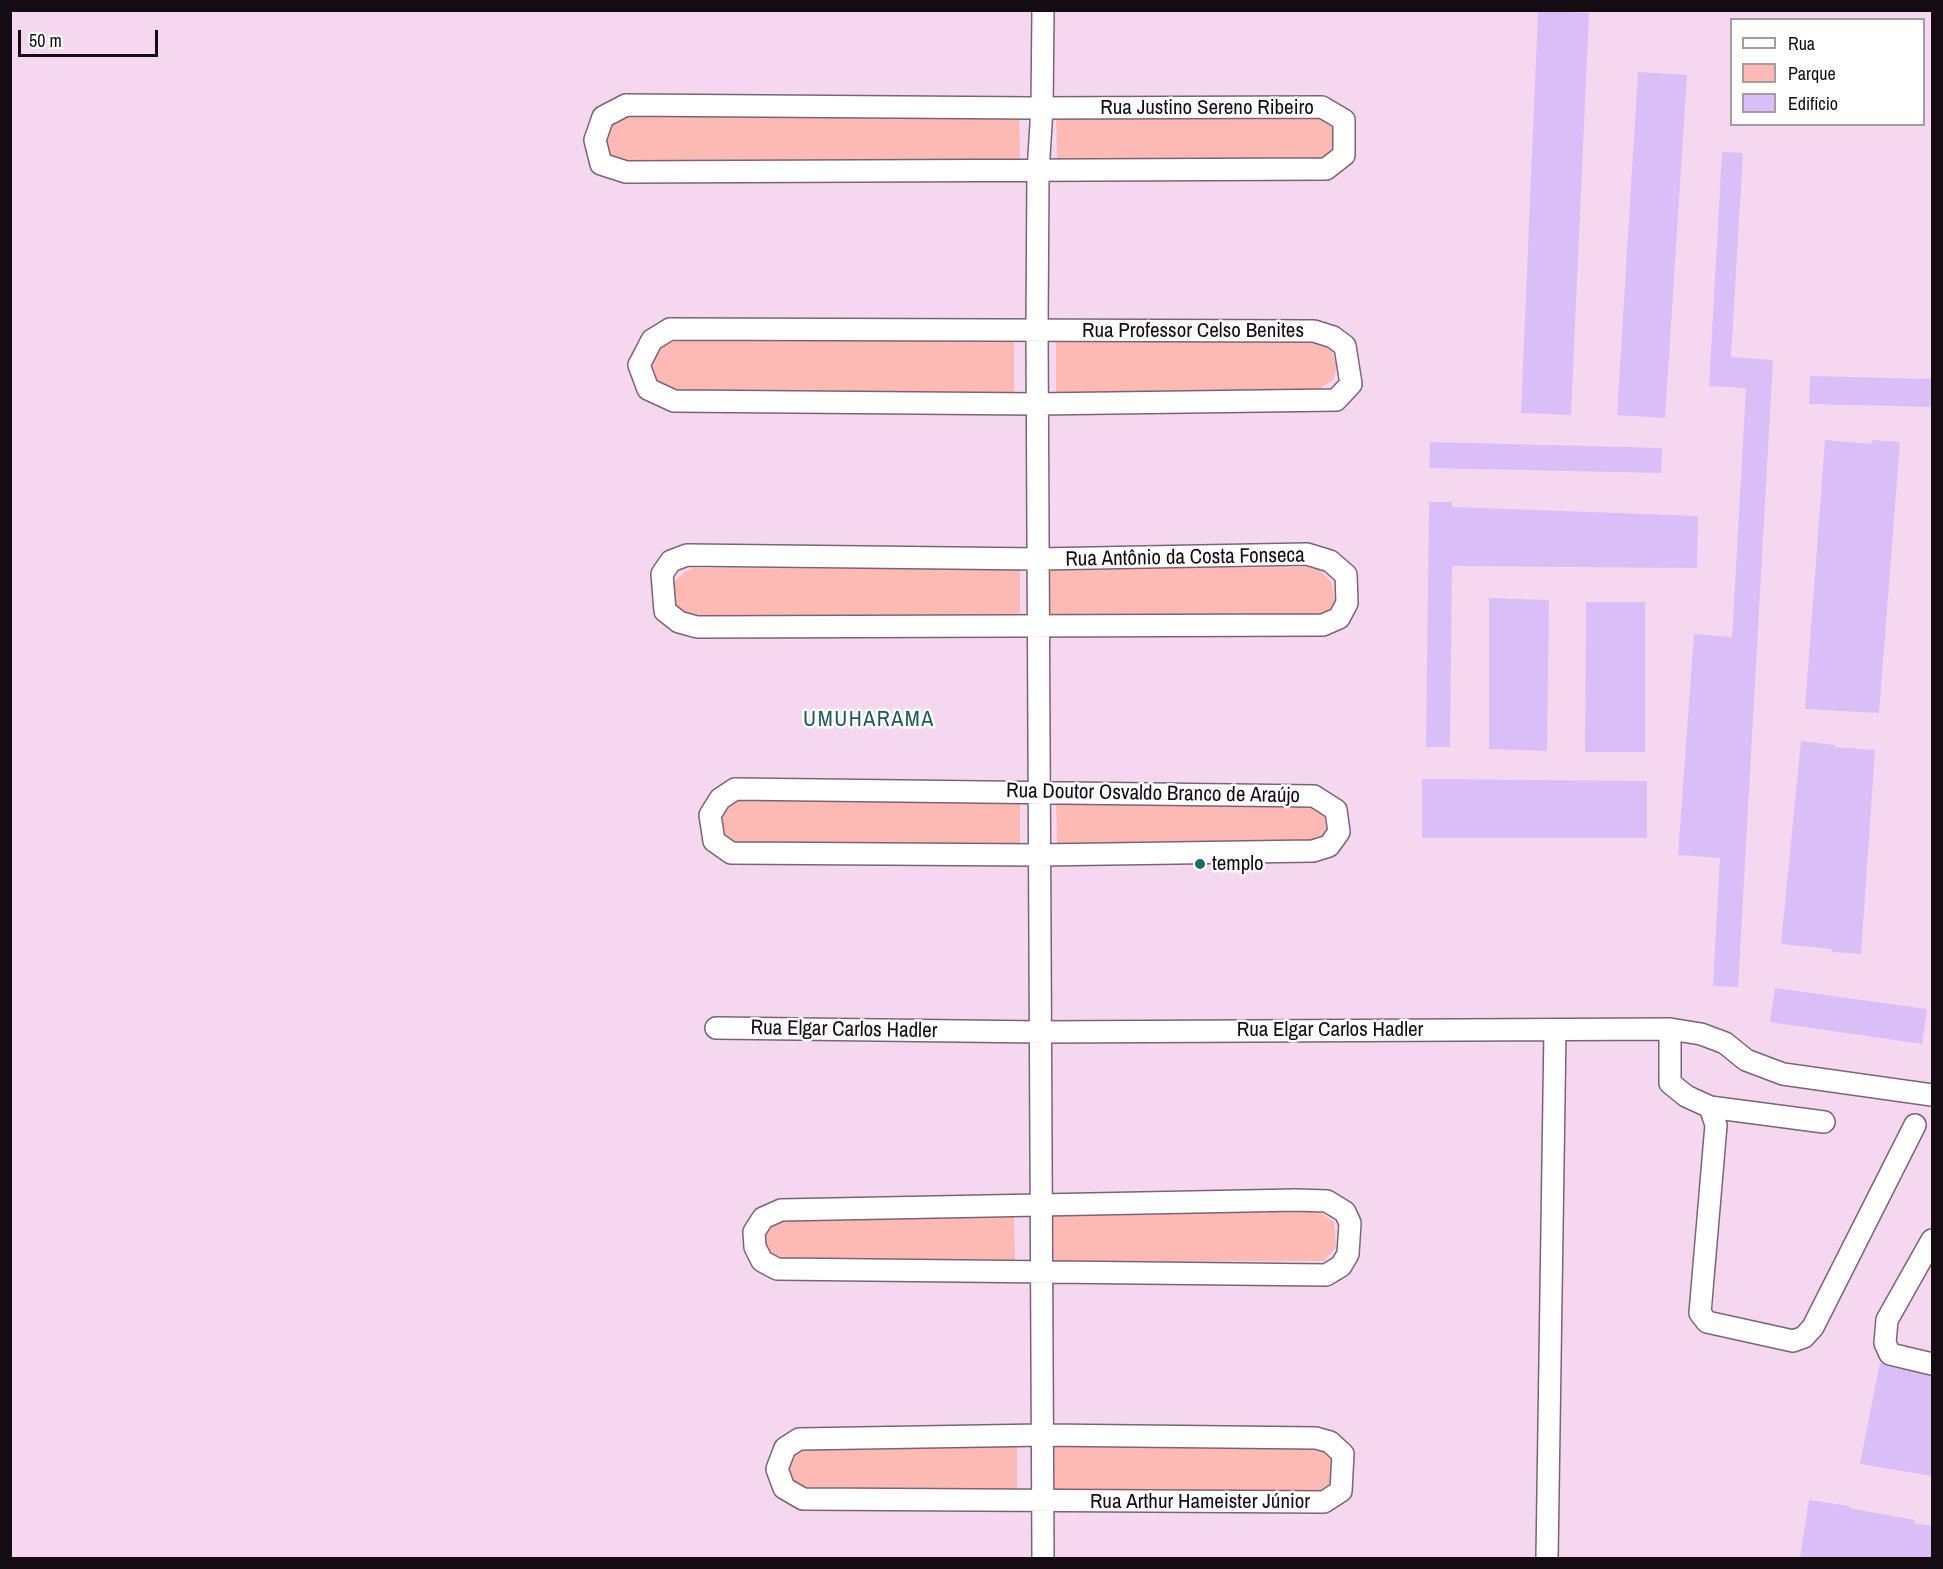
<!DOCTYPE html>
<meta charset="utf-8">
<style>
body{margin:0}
#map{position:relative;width:1943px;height:1569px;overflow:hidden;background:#f5d8f0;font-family:"Archivo Narrow",sans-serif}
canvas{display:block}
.frame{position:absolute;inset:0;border:12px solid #140b13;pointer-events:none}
.legend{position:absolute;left:1730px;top:18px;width:195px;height:108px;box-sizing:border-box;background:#fff;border:2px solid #a19da1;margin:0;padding:8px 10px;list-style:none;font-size:18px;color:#140b13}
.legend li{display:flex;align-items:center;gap:12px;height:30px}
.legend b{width:30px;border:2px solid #a19da1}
.scale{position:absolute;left:18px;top:30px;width:140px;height:27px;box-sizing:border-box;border:3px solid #140b13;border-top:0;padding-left:8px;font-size:18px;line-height:21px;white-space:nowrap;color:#140b13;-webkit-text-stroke:4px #fff;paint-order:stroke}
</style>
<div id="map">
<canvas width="1943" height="1569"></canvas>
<div class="frame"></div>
<ul class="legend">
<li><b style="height:8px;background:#fff"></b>Rua</li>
<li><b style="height:16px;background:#fdb9b4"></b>Parque</li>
<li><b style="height:16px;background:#d9bef8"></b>Edifício</li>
</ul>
<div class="scale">50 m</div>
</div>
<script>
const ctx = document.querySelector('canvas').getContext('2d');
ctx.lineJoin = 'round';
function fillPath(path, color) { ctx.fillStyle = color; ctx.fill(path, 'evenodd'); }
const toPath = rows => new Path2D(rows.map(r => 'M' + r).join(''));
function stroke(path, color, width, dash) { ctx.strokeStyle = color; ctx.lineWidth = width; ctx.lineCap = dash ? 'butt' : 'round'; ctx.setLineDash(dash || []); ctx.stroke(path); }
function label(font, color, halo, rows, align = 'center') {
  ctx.font = font + ' "Archivo Narrow",sans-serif'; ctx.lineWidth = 5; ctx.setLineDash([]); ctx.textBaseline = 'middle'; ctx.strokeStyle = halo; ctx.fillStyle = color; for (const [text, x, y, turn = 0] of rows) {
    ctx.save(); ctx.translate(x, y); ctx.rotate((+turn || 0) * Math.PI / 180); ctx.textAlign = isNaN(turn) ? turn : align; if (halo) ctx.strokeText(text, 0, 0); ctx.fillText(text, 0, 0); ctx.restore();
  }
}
fillPath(toPath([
 [1019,112,1020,162,628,166,608,154,600,140,610,125,630,115],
 [1056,115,1319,115,1333,126,1334,152,1319,162,1057,162],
 [676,341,1014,341,1014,394,675,393,653,383,650,364,665,344],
 [1315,341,1331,349,1337,365,1334,379,1318,390,1056,392,1056,342],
 [1307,567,1320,570,1331,582,1336,605,1317,620,1047,621,1047,569],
 [693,568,1020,569,1020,621,697,619,682,615,673,605,670,585,685,572],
 [742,797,1020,797,1020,845,733,845,719,834,717,817,726,802],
 [1312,801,1330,813,1334,830,1326,840,1057,848,1056,803],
 [1320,1212,1334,1222,1336,1247,1324,1261,1054,1262,1053,1213],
 [787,1217,1014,1217,1015,1264,783,1264,765,1253,764,1237,774,1224],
 [1321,1443,1335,1453,1336,1478,1325,1491,1055,1495,1054,1447],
 [1017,1446,1017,1492,807,1493,790,1484,786,1469,794,1454,802,1447]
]), '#fdb9b4');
fillPath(toPath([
 [1538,11,1589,13,1571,415,1521,413],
 [1638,72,1687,75,1665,418,1617,415],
 [1722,152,1743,153,1731,357,1773,360,1738,987,1713,986,1720,858,1678,855,1694,634,1732,637,1746,388,1709,386],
 [1810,376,1932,379,1932,407,1809,404],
 [1825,440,1871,444,1872,440,1900,442,1879,713,1805,709],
 [1430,442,1662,448,1661,473,1429,468],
 [1429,502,1452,502,1452,507,1698,516,1697,568,1452,566,1450,747,1426,747],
 [1489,598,1549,600,1547,751,1489,749],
 [1586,602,1645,602,1645,752,1585,752],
 [1801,741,1835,745,1834,747,1875,750,1861,954,1832,952,1832,949,1781,944],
 [1422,779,1647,781,1647,838,1422,838],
 [1775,988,1927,1009,1922,1044,1770,1022],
 [1880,1363,1887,1366,1932,1376,1932,1476,1860,1464],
 [1809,1500,1849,1506,1849,1508,1915,1520,1914,1523,1932,1526,1932,1558,1800,1558]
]), '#d9bef8');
const minor = toPath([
 [1043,10,1042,108,1038,172,1037,330,1043,1558],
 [626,105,1033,108,1322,107,1344,120,1344,155,1326,169,626,172,601,164,595,140,603,117,626,105],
 [670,329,1314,331,1333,337,1345,346,1351,384,1336,400,1037,404,674,401,648,389,639,365,652,340,670,329],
 [1307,554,1330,561,1346,575,1347,603,1339,618,1323,625,697,627,679,622,665,611,662,574,671,561,687,555,1039,559,1307,554],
 [735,789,1314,796,1336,810,1339,832,1329,846,1313,851,1039,855,731,853,714,841,710,815,720,799,735,789],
 [716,1028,1041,1032,1670,1029,1701,1034,1725,1043,1746,1060,1783,1074,1932,1095],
 [1670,1029,1670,1083,1686,1096,1710,1107,1716,1125,1700,1313,1707,1322,1793,1341,1804,1337,1813,1327,1915,1125],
 [1710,1107,1824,1122],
 [1296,1200,1327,1201,1345,1212,1350,1223,1348,1254,1341,1266,1326,1275,777,1269,762,1261,755,1247,754,1232,763,1218,781,1210,1296,1200],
 [1932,1240,1887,1320,1885,1343,1890,1354,1932,1364],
 [1043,1435,1316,1438,1330,1442,1343,1454,1341,1491,1324,1502,803,1499,784,1488,777,1469,785,1448,799,1439,1043,1435],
 [1547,1558,1555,1030]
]);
stroke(minor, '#7b6377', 24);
stroke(minor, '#fff', 21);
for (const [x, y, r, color] of [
 [1200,864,6,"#1d696f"]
]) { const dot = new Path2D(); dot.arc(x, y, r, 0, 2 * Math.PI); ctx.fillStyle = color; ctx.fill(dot); stroke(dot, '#fff', 2); }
label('21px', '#140b13', '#fff', [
 ["Rua Justino Sereno Ribeiro",1207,108],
 ["Rua Professor Celso Benites",1193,331],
 ["Rua Antônio da Costa Fonseca",1185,558,-1],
 ["Rua Doutor Osvaldo Branco de Araújo",1153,794,1],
 ["Rua Elgar Carlos Hadler",844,1030,1],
 ["Rua Elgar Carlos Hadler",1330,1030],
 ["Rua Arthur Hameister Júnior",1200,1502]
]);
label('21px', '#140b13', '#fff', [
 ["templo",1212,864]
], 'left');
ctx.letterSpacing = '1.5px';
label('22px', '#1f595e', '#fff', [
 ["UMUHARAMA",869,720]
]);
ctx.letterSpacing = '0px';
</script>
